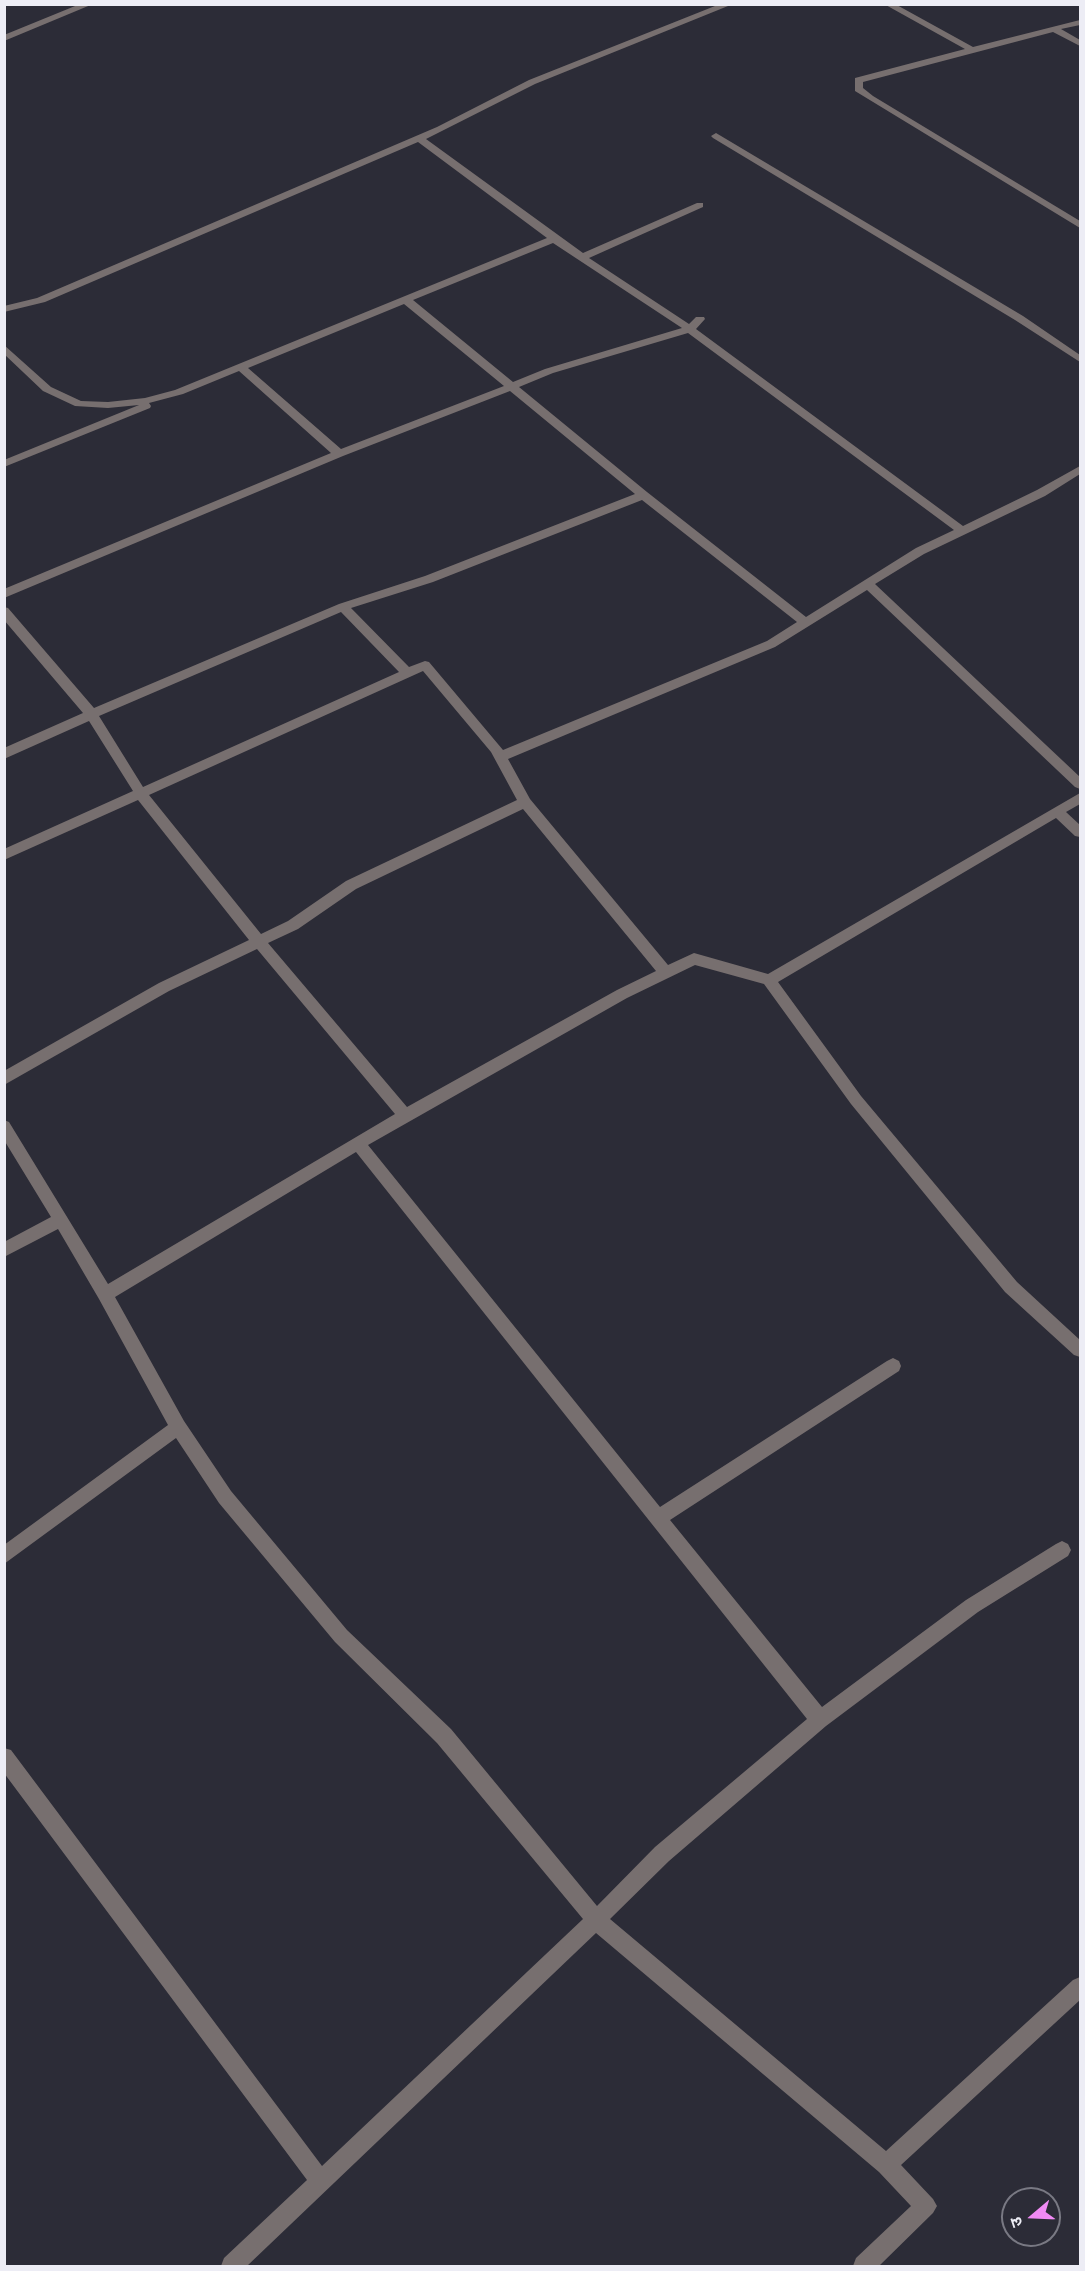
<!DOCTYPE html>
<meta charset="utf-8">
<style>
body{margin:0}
#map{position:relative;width:1085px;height:2271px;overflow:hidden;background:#2c2c37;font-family:"Golos Text","Noto Sans Devanagari",sans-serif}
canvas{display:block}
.frame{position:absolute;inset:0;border:6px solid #ededf5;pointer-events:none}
.north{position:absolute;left:1001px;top:2187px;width:60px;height:60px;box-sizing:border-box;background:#2c2c37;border:2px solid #797983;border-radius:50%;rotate:251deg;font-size:16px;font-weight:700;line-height:24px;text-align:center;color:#ededf5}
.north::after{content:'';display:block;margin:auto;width:21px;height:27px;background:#f18af4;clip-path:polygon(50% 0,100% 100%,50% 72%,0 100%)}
</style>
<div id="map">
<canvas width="1085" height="2271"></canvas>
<div class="frame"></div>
<div class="north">उ</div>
</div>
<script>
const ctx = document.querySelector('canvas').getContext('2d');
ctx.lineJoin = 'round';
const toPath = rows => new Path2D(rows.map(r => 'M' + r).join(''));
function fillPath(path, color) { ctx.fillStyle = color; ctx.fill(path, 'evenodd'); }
fillPath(toPath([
 [80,4,93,4,4,41,4,35,80,4],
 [720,4,733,4,535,84,426,139,583,253,697,203,703,203,703,207,589,258,689,324,696,317,704,317,705,319,696,329,963,526,1037,490,1080,466,1080,474,1045,496,924,554,875,584,1080,777,1080,789,1075,787,867,590,775,647,508,759,530,799,668,965,694,953,768,974,1080,793,1080,804,1066,812,1080,825,1080,837,1075,836,1056,818,778,982,861,1096,1017,1282,1080,1340,1080,1357,1074,1355,1005,1292,851,1104,764,984,695,965,627,998,368,1145,660,1507,887,1361,893,1358,899,1361,901,1366,899,1371,670,1520,822,1707,966,1600,1056,1544,1062,1541,1068,1544,1071,1550,1068,1556,978,1612,826,1726,669,1861,610,1919,886,2151,1073,1980,1080,1977,1080,2000,901,2165,933,2199,937,2206,933,2213,879,2266,853,2266,856,2258,911,2206,879,2172,596,1933,247,2266,221,2266,224,2258,307,2180,4,1773,4,1748,11,1750,322,2166,583,1919,437,1743,335,1642,219,1503,176,1438,4,1564,4,1545,168,1425,99,1299,58,1229,4,1257,4,1242,51,1217,4,1140,4,1120,9,1122,108,1284,395,1114,257,949,169,991,4,1085,4,1071,159,983,249,940,138,800,4,860,4,849,133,791,89,721,4,759,4,748,83,713,4,620,4,607,8,608,94,708,339,604,425,576,635,494,510,391,343,456,4,598,4,589,331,453,239,371,183,394,149,403,151,406,150,408,4,467,4,460,139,405,108,408,75,406,43,391,4,354,4,345,51,387,81,401,108,402,145,398,175,390,547,238,418,142,45,302,4,312,4,306,37,298,437,127,529,80,720,4],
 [553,243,682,328,545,369,513,382,413,300,553,243],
 [404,304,504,386,341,449,248,368,404,304],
 [688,333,954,530,916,548,806,617,647,492,519,387,553,373,688,333],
 [642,500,797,622,767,641,503,750,429,662,425,661,409,667,351,608,433,582,642,500],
 [341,612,399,672,143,787,99,716,341,612],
 [423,671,491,752,517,800,346,881,288,921,261,934,149,795,423,671],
 [523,809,656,971,617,990,407,1107,268,943,298,929,356,889,523,809],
 [356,1152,807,1719,655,1847,597,1906,451,1729,347,1630,231,1491,184,1421,115,1297,356,1152],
 [884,4,895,4,973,47,1080,20,1080,25,1061,29,1080,40,1080,46,1053,32,863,82,863,88,873,96,1080,221,1080,228,855,91,855,78,965,49,884,4],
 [716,133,1023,316,1080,355,1080,362,1015,320,713,138,711,136,716,133]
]), '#776f6f');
</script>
